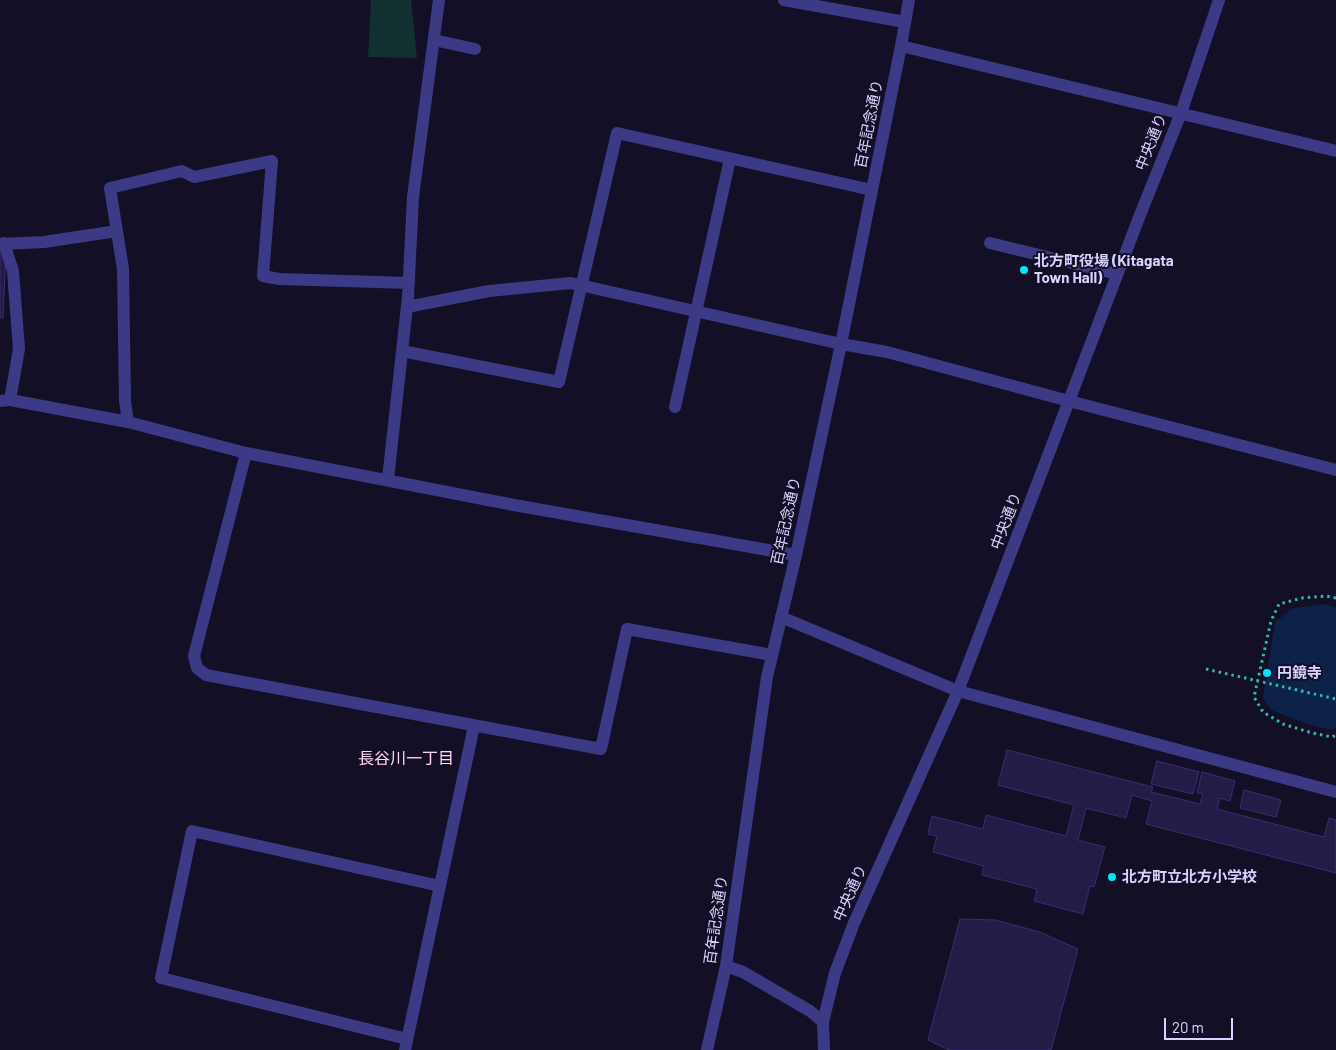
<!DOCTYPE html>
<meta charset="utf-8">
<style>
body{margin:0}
#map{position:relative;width:1336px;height:1050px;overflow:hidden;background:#130f26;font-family:Barlow,sans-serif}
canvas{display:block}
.scale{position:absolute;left:1164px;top:1018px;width:69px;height:22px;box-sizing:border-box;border:2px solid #d9d4ff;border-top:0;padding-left:6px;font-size:15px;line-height:18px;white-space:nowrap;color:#d9d4ff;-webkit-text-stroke:4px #130f26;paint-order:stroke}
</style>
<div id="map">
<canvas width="1336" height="1050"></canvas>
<div class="scale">20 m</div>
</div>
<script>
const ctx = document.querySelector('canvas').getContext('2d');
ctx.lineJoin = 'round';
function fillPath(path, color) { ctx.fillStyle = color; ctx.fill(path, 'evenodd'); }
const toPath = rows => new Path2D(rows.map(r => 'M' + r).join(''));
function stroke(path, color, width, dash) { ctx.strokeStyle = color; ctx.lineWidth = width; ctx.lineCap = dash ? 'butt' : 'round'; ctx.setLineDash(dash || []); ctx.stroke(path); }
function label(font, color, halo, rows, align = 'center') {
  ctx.font = font + ' Barlow,"Noto Sans JP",sans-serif'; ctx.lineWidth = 4; ctx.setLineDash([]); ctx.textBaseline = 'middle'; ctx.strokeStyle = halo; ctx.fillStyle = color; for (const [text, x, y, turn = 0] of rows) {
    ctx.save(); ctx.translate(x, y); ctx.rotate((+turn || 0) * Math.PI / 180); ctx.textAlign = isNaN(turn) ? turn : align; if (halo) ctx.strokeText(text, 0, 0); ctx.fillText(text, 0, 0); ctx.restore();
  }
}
fillPath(toPath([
 [371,0,411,0,417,58,368,57]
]), '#12302f');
fillPath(toPath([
 [1325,604,1336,607,1336,728,1332,730,1307,724,1271,710,1263,698,1275,622,1293,608]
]), '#0c2248');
const building = toPath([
 [0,251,6,251,3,318,0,318,0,251],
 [1007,750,1153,787,1151,792,1200,804,1203,794,1197,793,1202,772,1235,781,1230,801,1220,798,1217,809,1324,837,1329,818,1336,820,1336,873,1146,824,1152,801,1132,795,1126,818,1086,808,1078,840,1105,847,1094,887,1090,886,1083,914,1034,901,1037,889,982,875,984,866,933,852,937,836,928,834,932,816,983,829,986,815,1066,836,1074,805,998,785,1007,750],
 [1157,761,1199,772,1193,794,1151,784,1157,761],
 [1244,790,1281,800,1276,817,1240,808,1244,790],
 [960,919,995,920,1040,932,1078,949,1051,1050,949,1050,928,1040,960,919]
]);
fillPath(building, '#241b47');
stroke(building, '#3b2d73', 1);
stroke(toPath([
 [1336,598,1326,596,1302,598,1279,604,1271,621,1254,697,1263,712,1283,724,1312,733,1332,737,1336,735],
 [1206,669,1336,699]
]), '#2fb8b0', 3, [2.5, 4]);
stroke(toPath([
 [784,0,905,22],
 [434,40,475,49],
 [901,46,1336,151],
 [4,243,13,271,19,349,10,400],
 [990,243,1117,274],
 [0,244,44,242,117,231],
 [407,307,489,291,571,283,841,344,887,352,1069,401,1336,470],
 [402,351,559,382,617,133,872,190],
 [0,401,10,400,128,422,246,453,514,505,796,555],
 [675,407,730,159],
 [128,422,125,401,123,269,110,188,182,171,194,177,272,161,263,276,279,279,409,283],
 [246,453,194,656,197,668,206,675,601,749,627,629,772,655],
 [388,479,408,297,413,197,439,0],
 [781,617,958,691,1336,792],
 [726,966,743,972,810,1011,823,1022],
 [407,1039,161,978,192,831,440,886],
 [405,1050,474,726],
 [824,1050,823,1022,835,973,854,923,958,691,1140,215,1181,113,1219,0]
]), '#3d3a85', 12);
stroke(toPath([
 [707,1050,726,966,767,677,796,555,841,344,901,46,909,0]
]), '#3d3a85', 12);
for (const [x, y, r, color] of [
 [1024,270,5,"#00e5ff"],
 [1267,673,5,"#00e5ff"],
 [1112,877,5,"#00e5ff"]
]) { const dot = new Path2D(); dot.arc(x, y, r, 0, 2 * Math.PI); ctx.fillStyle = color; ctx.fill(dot); stroke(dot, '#130f26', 2); }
label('15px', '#d9d4ff', '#130f26', [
 ["百年記念通り",869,124,-79],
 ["中央通り",1151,142,-68],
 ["百年記念通り",786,521,-78],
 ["中央通り",1006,521,-69],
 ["中央通り",850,893,-66],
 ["百年記念通り",716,920,-82]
]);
label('bold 15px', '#d9d4ff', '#130f26', [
 ["北方町役場 (Kitagata",1034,261],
 ["Town Hall)",1034,278],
 ["円鏡寺",1277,673],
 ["北方町立北方小学校",1122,877]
], 'left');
label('16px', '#ffd6f0', '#130f26', [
 ["長谷川一丁目",406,759]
]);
</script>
